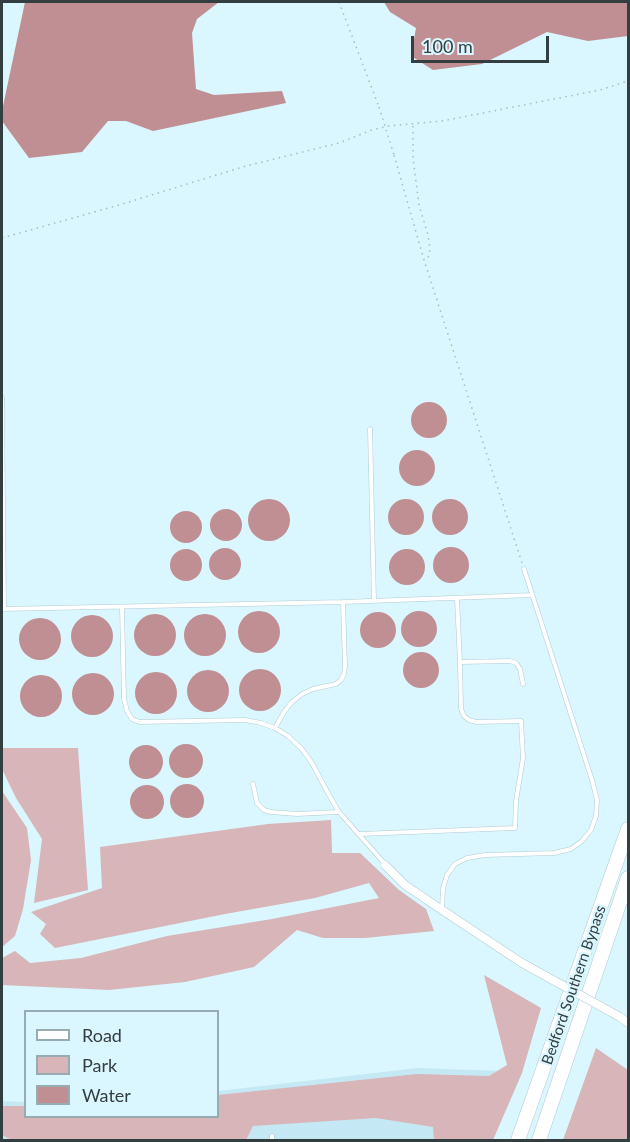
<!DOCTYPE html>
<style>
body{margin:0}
#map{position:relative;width:630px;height:1142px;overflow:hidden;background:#daf6fe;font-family:Lato,sans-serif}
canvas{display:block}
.frame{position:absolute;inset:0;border:3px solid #333e41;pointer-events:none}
.legend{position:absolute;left:24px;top:1010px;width:195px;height:108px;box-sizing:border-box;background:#daf6fe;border:2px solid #97acb2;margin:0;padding:8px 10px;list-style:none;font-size:18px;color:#333e41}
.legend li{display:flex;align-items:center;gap:12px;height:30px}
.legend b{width:30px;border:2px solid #97acb2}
.scale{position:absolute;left:411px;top:36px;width:138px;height:27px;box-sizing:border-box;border:3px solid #333e41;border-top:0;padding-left:8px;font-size:18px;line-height:21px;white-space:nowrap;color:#333e41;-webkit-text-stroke:4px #daf6fe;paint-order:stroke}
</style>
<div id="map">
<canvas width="630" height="1142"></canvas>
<div class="frame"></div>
<ul class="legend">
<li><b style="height:8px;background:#fff"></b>Road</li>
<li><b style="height:16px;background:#d7b5b8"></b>Park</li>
<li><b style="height:16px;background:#c08f93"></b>Water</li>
</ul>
<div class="scale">100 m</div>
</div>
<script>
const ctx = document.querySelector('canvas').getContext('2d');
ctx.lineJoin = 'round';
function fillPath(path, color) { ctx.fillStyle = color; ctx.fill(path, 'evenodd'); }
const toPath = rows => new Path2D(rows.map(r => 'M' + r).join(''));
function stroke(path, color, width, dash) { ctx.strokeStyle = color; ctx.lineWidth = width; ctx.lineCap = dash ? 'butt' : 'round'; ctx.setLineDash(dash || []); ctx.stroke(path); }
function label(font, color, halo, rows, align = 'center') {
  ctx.font = font + ' Lato,sans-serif'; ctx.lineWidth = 4.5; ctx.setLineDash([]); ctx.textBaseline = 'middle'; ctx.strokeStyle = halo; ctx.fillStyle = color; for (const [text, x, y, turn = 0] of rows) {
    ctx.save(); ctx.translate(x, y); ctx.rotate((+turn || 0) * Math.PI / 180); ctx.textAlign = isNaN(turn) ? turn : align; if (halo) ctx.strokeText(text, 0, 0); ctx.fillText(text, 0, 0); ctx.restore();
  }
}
fillPath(toPath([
 [418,1068,501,1071,473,1140,2,1140,2,1101,25,1102,26,1116,218,1116,218,1091]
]), '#c5e9f4');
fillPath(toPath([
 [2,748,78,748,88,890,34,903,42,839,16,798,2,769],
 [2,791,27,828,31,860,23,909,15,936,2,947],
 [331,820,332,853,360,853,399,890,426,909,434,931,365,938,323,938,297,930,254,967,185,982,109,990,2,985,2,958,15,951,30,963,81,958,167,936,272,919,379,898,369,883,315,898,225,914,55,948,40,934,46,924,31,912,102,888,100,847,268,824],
 [484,975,541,1008,522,1073,493,1140,434,1140,433,1127,376,1118,253,1126,246,1140,12,1140,2,1135,2,1106,25,1106,26,1116,218,1116,218,1095,417,1074,489,1076,507,1065],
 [596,1048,628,1070,628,1140,563,1140]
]), '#d7b5b8');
fillPath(toPath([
 [25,2,219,2,197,19,192,33,196,89,214,95,282,91,286,103,153,131,126,121,108,121,82,152,29,158,2,121,2,111],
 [384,2,628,2,628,36,588,41,547,32,482,64,433,70,411,56,416,28,390,12],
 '411 420a18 18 0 1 1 36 0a18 18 0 1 1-36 0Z',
 '399 468a18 18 0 1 1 36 0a18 18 0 1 1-36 0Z',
 '388 517a18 18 0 1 1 36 0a18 18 0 1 1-36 0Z',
 '432 517a18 18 0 1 1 36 0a18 18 0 1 1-36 0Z',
 '248 520a21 21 0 1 1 42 0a21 21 0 1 1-42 0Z',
 '210 525a16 16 0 1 1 32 0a16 16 0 1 1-32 0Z',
 '170 527a16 16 0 1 1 32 0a16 16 0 1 1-32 0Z',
 '433 565a18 18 0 1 1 36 0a18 18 0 1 1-36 0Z',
 '209 564a16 16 0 1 1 32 0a16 16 0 1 1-32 0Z',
 '389 567a18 18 0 1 1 36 0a18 18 0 1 1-36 0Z',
 '170 565a16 16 0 1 1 32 0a16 16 0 1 1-32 0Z',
 '238 632a21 21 0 1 1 42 0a21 21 0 1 1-42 0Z',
 '401 629a18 18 0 1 1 36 0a18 18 0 1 1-36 0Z',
 '360 630a18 18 0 1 1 36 0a18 18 0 1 1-36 0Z',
 '184 635a21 21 0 1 1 42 0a21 21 0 1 1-42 0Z',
 '134 635a21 21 0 1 1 42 0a21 21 0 1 1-42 0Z',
 '71 636a21 21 0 1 1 42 0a21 21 0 1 1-42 0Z',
 '19 639a21 21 0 1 1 42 0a21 21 0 1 1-42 0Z',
 '403 670a18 18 0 1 1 36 0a18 18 0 1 1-36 0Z',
 '239 690a21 21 0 1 1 42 0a21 21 0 1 1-42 0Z',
 '187 691a21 21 0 1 1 42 0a21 21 0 1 1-42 0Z',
 '135 693a21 21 0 1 1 42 0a21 21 0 1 1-42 0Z',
 '72 694a21 21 0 1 1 42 0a21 21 0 1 1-42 0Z',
 '20 696a21 21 0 1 1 42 0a21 21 0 1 1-42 0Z',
 '169 761a17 17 0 1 1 34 0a17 17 0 1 1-34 0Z',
 '129 762a17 17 0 1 1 34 0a17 17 0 1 1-34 0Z',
 '170 801a17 17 0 1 1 34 0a17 17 0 1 1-34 0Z',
 '130 802a17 17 0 1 1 34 0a17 17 0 1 1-34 0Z'
]), '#c08f93');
const lane = toPath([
 [2,398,4,609],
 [370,429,374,601],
 [122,607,124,699,127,711,132,719,139,722,245,720,261,723,275,728,288,736,301,748,312,763,329,795,339,812,385,864],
 [2,609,343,602,532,595],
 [460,662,510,661,516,663,520,669,523,684],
 [275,728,284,712,292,702,302,694,313,689,336,684,341,680,344,674,345,666,343,602],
 [253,784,257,803,264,810,271,812,297,814,338,812],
 [360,834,515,828,516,801,523,758,521,721,476,722,469,720,464,716,461,709,460,662,457,599],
 [442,910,443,888,447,875,455,864,467,858,485,855,554,853,571,849,582,841,591,830,596,816,597,800,592,780,524,569],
 [272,1136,272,1140]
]);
const street = toPath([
 [385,865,405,885,442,910,522,963],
 [620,1017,628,1023]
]);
const highway = toPath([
 [518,1140,628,829],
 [539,1140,628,878]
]);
stroke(lane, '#b0cbd3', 5);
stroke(street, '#b0cbd3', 9);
stroke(highway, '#b0cbd3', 15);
stroke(toPath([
 [339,2,379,107],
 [413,126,413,158,419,205,428,235,430,249,428,258,424,260],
 [394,155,424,260,522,563],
 [2,238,119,205,246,166,339,143,372,130,388,126,442,121,600,90,628,81]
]), '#a6bcc3', 1.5, [1.5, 4.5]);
stroke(lane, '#fff', 4);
stroke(street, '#fff', 8);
stroke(highway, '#fff', 14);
const streetBridge = toPath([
 [522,963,620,1017]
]);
stroke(streetBridge, '#b0cbd3', 9, []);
stroke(toPath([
 [379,107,394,155]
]), '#a6bcc3', 1.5, [1.5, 4.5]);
stroke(streetBridge, '#fff', 8);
label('15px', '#333e41', '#daf6fe', [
 ["Bedford Southern Bypass",574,985,-71]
]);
</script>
